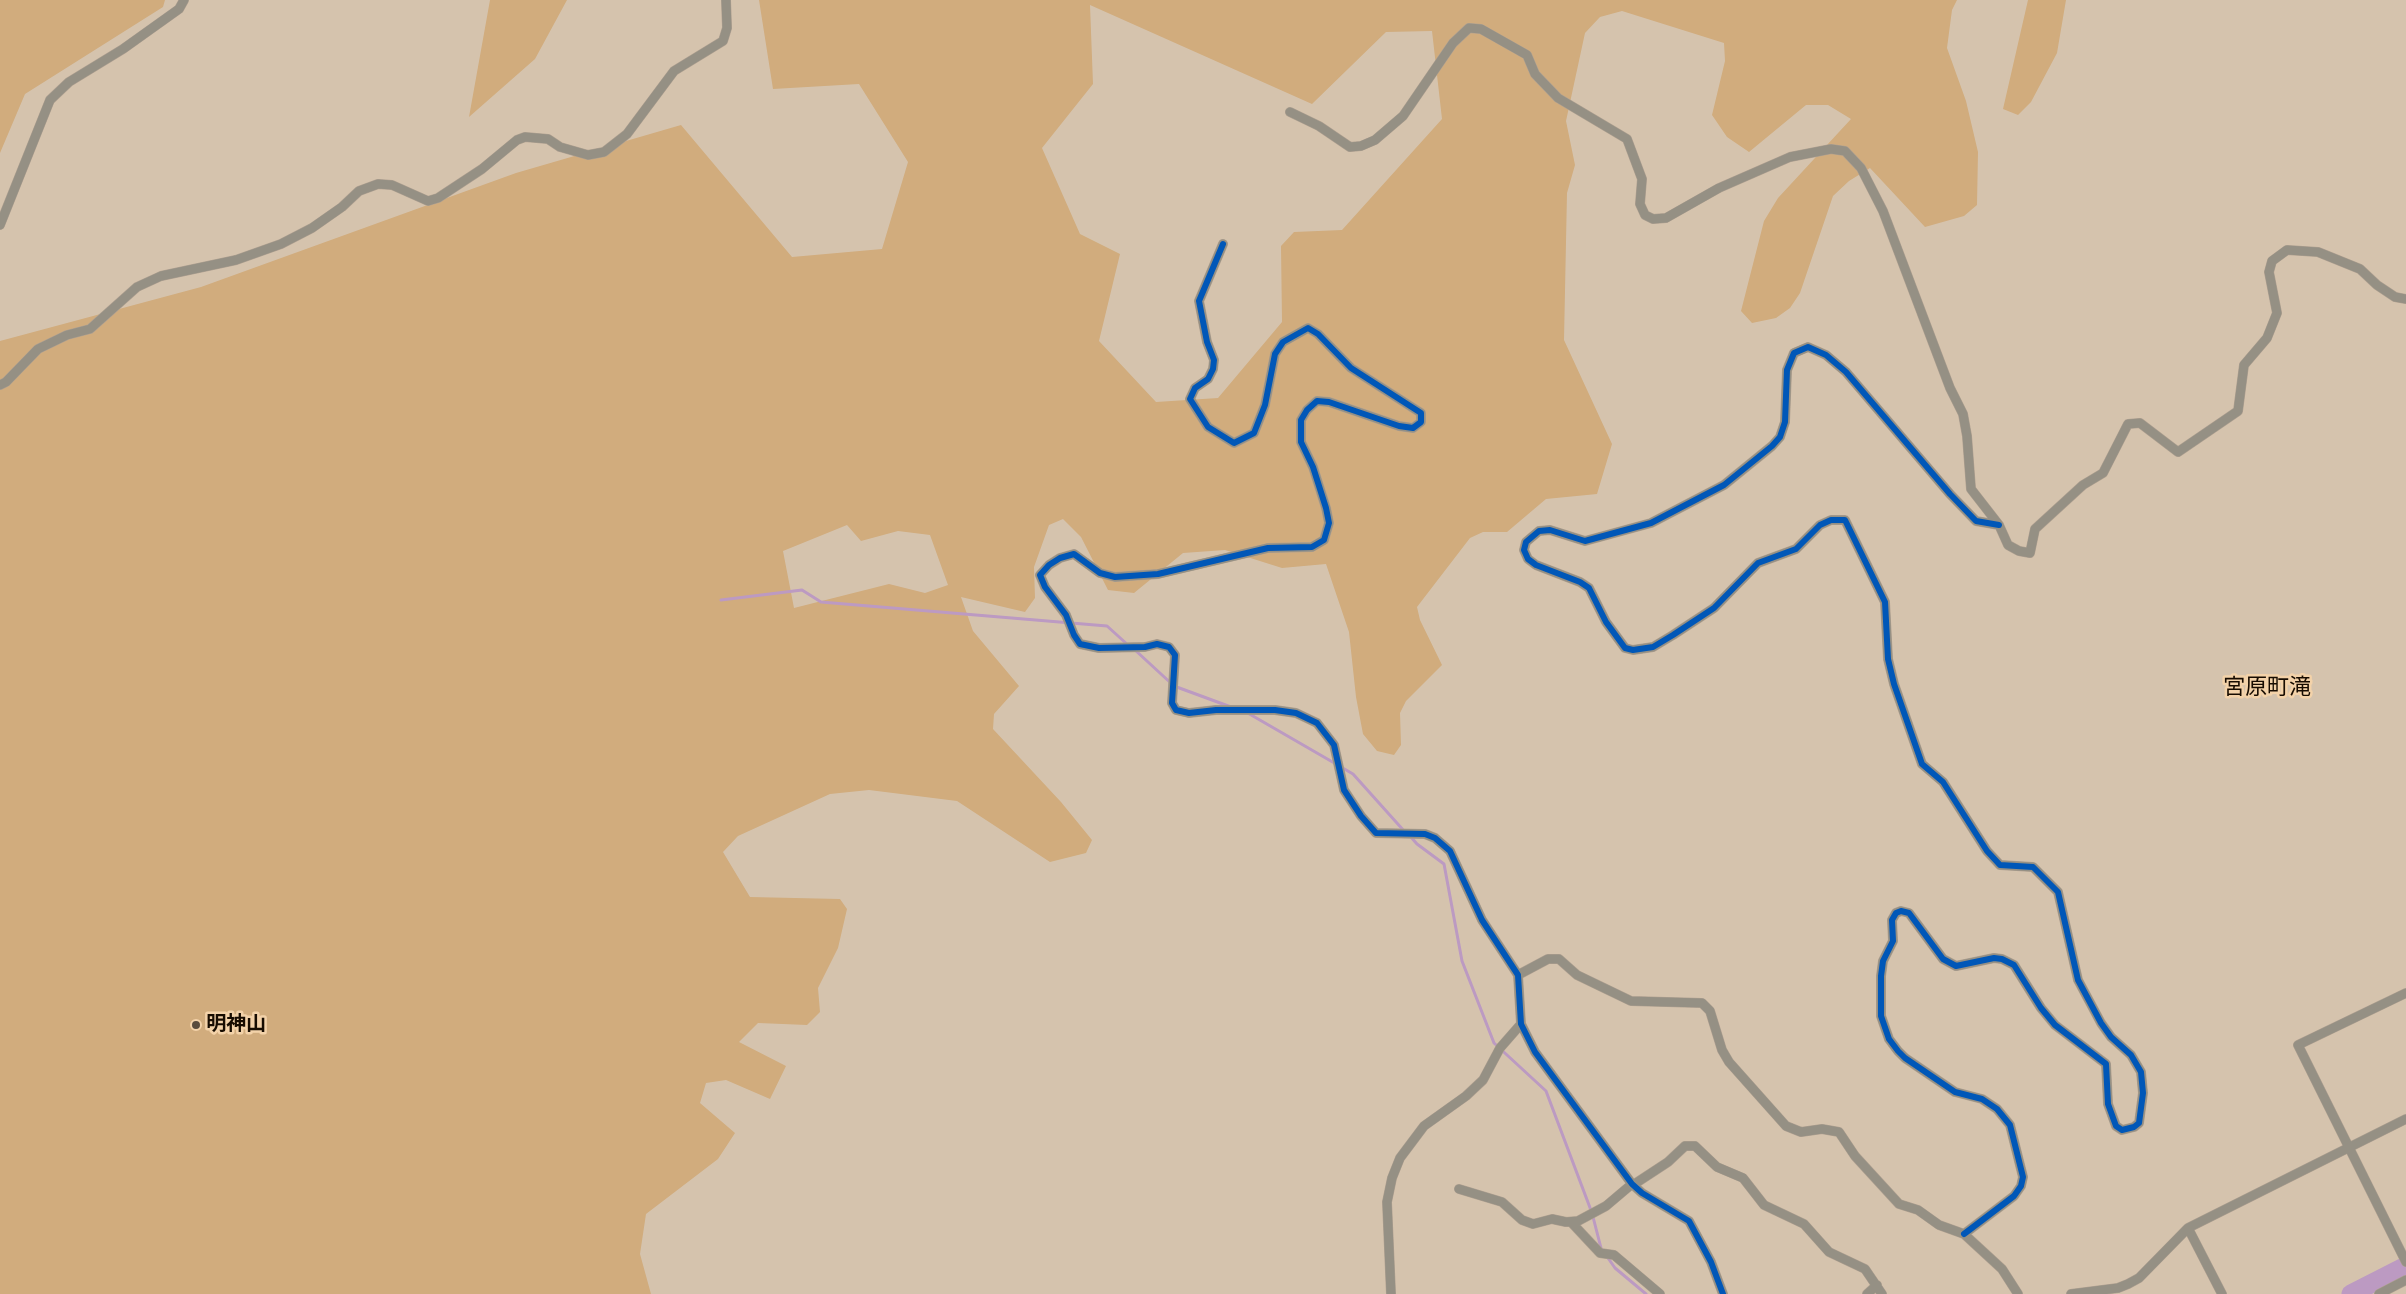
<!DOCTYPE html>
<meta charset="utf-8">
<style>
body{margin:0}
canvas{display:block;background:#d5c3ad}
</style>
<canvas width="2406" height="1294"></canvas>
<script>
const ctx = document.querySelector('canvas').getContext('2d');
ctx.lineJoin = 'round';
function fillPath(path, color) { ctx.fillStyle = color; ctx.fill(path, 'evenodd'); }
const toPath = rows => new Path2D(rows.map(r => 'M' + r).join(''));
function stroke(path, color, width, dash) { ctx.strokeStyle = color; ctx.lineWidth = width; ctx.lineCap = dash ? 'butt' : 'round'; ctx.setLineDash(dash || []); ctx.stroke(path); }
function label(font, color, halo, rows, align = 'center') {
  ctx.font = font + ' Jost,"Noto Sans JP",sans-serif'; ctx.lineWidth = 5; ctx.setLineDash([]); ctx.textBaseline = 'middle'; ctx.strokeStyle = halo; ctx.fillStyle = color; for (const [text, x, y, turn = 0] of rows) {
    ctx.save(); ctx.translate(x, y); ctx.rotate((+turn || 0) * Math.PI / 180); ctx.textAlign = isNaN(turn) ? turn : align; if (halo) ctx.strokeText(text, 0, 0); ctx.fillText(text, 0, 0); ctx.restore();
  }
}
fillPath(toPath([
 [0,0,165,0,163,7,25,94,0,153],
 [490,0,567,0,535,59,469,117],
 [759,0,1957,0,1952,10,1947,48,1966,101,1978,152,1977,205,1964,216,1925,227,1870,168,1849,181,1833,196,1800,293,1790,308,1776,318,1752,323,1741,311,1764,221,1778,198,1851,119,1828,105,1806,105,1749,152,1727,137,1712,115,1725,61,1724,43,1622,11,1600,17,1585,33,1566,121,1575,165,1567,193,1564,340,1612,444,1597,494,1546,499,1507,532,1483,532,1470,538,1417,607,1420,620,1442,665,1406,701,1400,713,1401,745,1394,755,1377,751,1363,734,1356,697,1349,632,1326,564,1282,568,1225,550,1183,553,1134,593,1108,590,1081,537,1063,519,1049,525,1034,567,1035,598,1025,612,961,597,973,631,1019,686,994,714,993,729,1061,802,1092,840,1086,853,1050,862,957,801,869,790,830,794,738,836,723,852,750,897,840,899,847,909,838,948,818,988,820,1012,807,1025,758,1023,739,1042,786,1066,770,1099,726,1080,706,1083,700,1103,735,1133,718,1159,646,1214,640,1254,651,1294,0,1294,0,341,201,287,516,173,681,125,792,257,882,249,908,162,859,84,773,89],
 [1090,5,1312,104,1386,32,1432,31,1442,119,1342,230,1294,232,1281,246,1282,322,1218,398,1156,402,1099,341,1120,254,1080,234,1042,148,1093,84],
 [847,525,861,541,898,531,930,535,948,585,925,593,889,584,794,608,783,551],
 [2028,0,2066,0,2057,53,2031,102,2018,115,2003,109]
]), '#d1ac7d');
stroke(toPath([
 [721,600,802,590,821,602,1107,626,1128,645],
 [1135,650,1174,686,1231,707],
 [1246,712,1336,764],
 [1341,767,1353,774,1405,832],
 [1410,836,1417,844,1444,864,1462,961,1494,1043,1546,1091,1592,1213,1601,1248,1615,1268,1646,1294]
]), '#bc9ac2', 3);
stroke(toPath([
 [2351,1294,2406,1266]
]), '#bc9ac2', 19);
const minor = toPath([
 [1290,112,1319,126,1350,147,1361,146,1375,140,1403,116,1453,43,1469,28,1481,29,1527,55,1535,74,1558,98,1627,139,1642,179,1640,204,1645,215,1653,219,1666,218,1719,188,1790,157,1831,149,1845,151,1861,168,1883,211,1950,388,1963,414,1967,436,1971,489,1999,525,2008,545,2019,551,2030,553,2035,529,2083,485,2103,473,2128,424,2140,423,2178,452,2238,411,2244,365,2267,338,2277,313,2269,272,2272,261,2287,250,2318,252,2360,269,2377,285,2395,297,2406,299],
 [0,225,50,100,69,82,123,49,179,9,184,0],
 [1223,244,1199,301,1207,342,1214,360,1213,369,1208,379,1195,388,1190,399,1208,427,1234,443,1254,433,1265,405,1275,354,1283,342,1308,328,1318,334,1351,368,1421,413,1421,422,1413,428,1399,426,1329,402,1317,401,1307,410,1301,420,1301,442,1313,467,1326,508,1329,523,1324,540,1312,547,1268,548,1158,574,1115,577,1100,573,1074,554,1060,558,1049,565,1040,575,1045,587,1066,615,1074,635,1080,644,1099,648,1145,647,1157,644,1169,647,1175,655,1172,703,1176,710,1189,713,1216,710,1275,710,1296,713,1317,723,1334,745,1344,790,1361,816,1376,833,1425,834,1435,838,1450,851,1482,920,1518,975,1521,1024,1535,1052,1632,1184,1642,1193,1689,1221,1711,1262,1723,1294],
 [0,385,6,382,38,349,67,335,90,329,137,287,161,276,236,260,281,244,312,228,342,207,359,191,378,184,392,185,428,201,438,198,482,169,517,140,525,137,548,139,560,147,588,155,604,152,627,134,674,71,723,41,727,28,726,0],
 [1518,975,1548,959,1559,959,1577,975,1631,1001,1702,1003,1710,1011,1722,1050,1729,1062,1786,1126,1801,1132,1822,1129,1839,1132,1855,1156,1899,1204,1918,1210,1939,1225,1964,1234,2002,1269,2018,1294],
 [2406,993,2298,1045,2406,1262],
 [1633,1185,1668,1162,1685,1146,1695,1146,1717,1167,1743,1178,1764,1205,1804,1224,1829,1252,1865,1269,1882,1294],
 [1459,1189,1502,1202,1522,1220,1533,1224,1552,1219,1566,1222,1578,1221,1606,1206,1632,1184],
 [1571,1222,1600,1253,1614,1255,1660,1294],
 [2188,1228,2222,1294],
 [1964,1234,2014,1196,2021,1186,2023,1177,2010,1125,1997,1109,1982,1099,1955,1092,1905,1058,1898,1051,1889,1039,1881,1016,1881,976,1883,961,1893,941,1892,920,1896,913,1901,911,1909,913,1943,959,1956,966,1994,958,2002,959,2014,965,2041,1008,2055,1025,2106,1064,2108,1104,2116,1126,2122,1130,2134,1127,2139,1123,2143,1093,2141,1072,2131,1055,2111,1037,2101,1023,2078,980,2058,892,2033,867,2000,865,1987,851,1943,782,1922,764,1894,684,1888,659,1885,602,1845,520,1831,520,1820,525,1796,549,1758,563,1714,608,1673,635,1653,647,1633,650,1625,648,1606,622,1589,588,1580,582,1536,565,1528,559,1524,550,1526,542,1539,531,1550,530,1585,541,1651,523,1724,485,1772,446,1780,437,1785,422,1787,370,1794,353,1808,347,1826,355,1846,372,1950,494,1976,521,1999,525],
 [1391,1294,1387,1202,1392,1178,1400,1158,1424,1126,1466,1096,1483,1080,1500,1048,1521,1024],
 [1867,1294,1877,1285],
 [2071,1294,2118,1288,2128,1284,2139,1278,2188,1228,2406,1119],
 [2379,1294,2406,1280]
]);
stroke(minor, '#b0a191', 10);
stroke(minor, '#959084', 9);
stroke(toPath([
 [1223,244,1199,301,1207,342,1214,360,1213,369,1208,379,1195,388,1190,399,1208,427,1234,443,1254,433,1265,405,1275,354,1283,342,1308,328,1318,334,1351,368,1421,413,1421,422,1413,428,1399,426,1329,402,1317,401,1307,410,1301,420,1301,442,1313,467,1326,508,1329,523,1324,540,1312,547,1268,548,1158,574,1115,577,1100,573,1074,554,1060,558,1049,565,1040,575,1045,587,1066,615,1074,635,1080,644,1099,648,1145,647,1157,644,1169,647,1175,655,1172,703,1176,710,1189,713,1216,710,1275,710,1296,713,1317,723,1334,745,1344,790,1361,816,1376,833,1425,834,1435,838,1450,851,1482,920,1518,975,1521,1024,1535,1052,1632,1184,1642,1193,1689,1221,1711,1262,1723,1294],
 [1964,1234,2014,1196,2021,1186,2023,1177,2010,1125,1997,1109,1982,1099,1955,1092,1905,1058,1898,1051,1889,1039,1881,1016,1881,976,1883,961,1893,941,1892,920,1896,913,1901,911,1909,913,1943,959,1956,966,1994,958,2002,959,2014,965,2041,1008,2055,1025,2106,1064,2108,1104,2116,1126,2122,1130,2134,1127,2139,1123,2143,1093,2141,1072,2131,1055,2111,1037,2101,1023,2078,980,2058,892,2033,867,2000,865,1987,851,1943,782,1922,764,1894,684,1888,659,1885,602,1845,520,1831,520,1820,525,1796,549,1758,563,1714,608,1673,635,1653,647,1633,650,1625,648,1606,622,1589,588,1580,582,1536,565,1528,559,1524,550,1526,542,1539,531,1550,530,1585,541,1651,523,1724,485,1772,446,1780,437,1785,422,1787,370,1794,353,1808,347,1826,355,1846,372,1950,494,1976,521,1999,525]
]), '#0057b8', 6);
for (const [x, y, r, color] of [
 [196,1025,5,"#5a4c3d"]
]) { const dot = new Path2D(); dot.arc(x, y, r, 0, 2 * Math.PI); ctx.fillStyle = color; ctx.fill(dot); stroke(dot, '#f3d2a9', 2); }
label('bold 20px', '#170c01', '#f3d2a9', [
 ["明神山",206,1025]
], 'left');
label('22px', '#170c01', '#f3d2a9', [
 ["宮原町滝",2267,689]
]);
</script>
